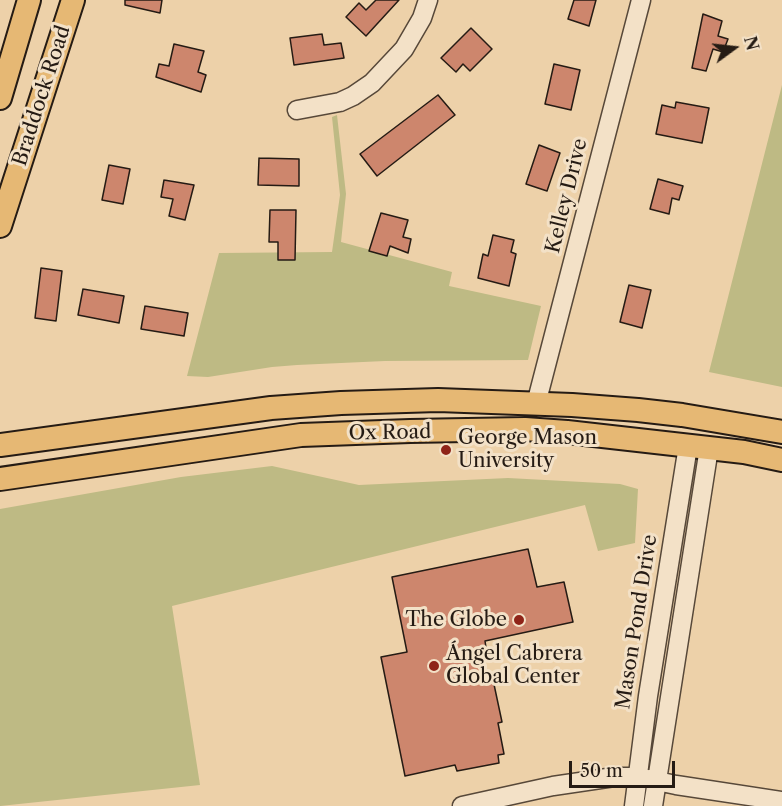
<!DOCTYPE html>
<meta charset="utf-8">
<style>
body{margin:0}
#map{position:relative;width:782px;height:806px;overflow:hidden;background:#edd1a9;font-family:"Libre Caslon Text",serif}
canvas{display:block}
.north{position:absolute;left:704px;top:18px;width:60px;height:60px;-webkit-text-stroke:4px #f3e1c7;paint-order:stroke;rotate:75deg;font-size:16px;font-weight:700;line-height:24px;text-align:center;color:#251b14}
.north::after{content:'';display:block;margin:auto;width:21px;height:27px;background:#251b14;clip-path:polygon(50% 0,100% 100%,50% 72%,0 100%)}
.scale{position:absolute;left:569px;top:761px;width:106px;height:27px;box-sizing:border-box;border:3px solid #251b14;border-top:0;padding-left:8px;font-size:18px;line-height:21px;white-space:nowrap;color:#251b14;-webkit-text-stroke:4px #f3e1c7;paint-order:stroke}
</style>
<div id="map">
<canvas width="782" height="806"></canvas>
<div class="north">N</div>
<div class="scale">50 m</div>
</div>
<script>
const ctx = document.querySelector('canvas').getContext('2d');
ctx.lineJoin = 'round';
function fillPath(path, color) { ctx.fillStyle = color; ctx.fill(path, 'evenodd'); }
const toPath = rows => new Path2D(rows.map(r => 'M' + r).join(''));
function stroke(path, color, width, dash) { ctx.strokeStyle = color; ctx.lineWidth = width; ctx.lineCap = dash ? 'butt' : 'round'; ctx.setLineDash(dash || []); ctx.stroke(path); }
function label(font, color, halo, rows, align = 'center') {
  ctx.font = font + ' "Libre Caslon Text",serif'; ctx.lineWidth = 6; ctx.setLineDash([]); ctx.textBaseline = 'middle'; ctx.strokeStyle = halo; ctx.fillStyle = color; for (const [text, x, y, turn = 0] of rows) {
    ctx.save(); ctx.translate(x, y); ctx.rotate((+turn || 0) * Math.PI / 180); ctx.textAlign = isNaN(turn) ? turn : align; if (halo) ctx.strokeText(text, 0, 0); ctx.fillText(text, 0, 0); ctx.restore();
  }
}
fillPath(toPath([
 [782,85,782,387,709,372],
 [337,115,346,194,341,242,452,272,449,286,541,306,528,360,385,361,297,365,272,367,208,377,187,376,219,253,332,252,340,195,332,117],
 [272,466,359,485,508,478,620,484,638,489,635,543,598,551,585,505,172,606,200,785,0,806,0,509,181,477]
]), '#beba84');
const building = toPath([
 [125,0,162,0,160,13,125,5,125,0],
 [376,0,399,0,366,36,346,17,359,3,366,10,376,0],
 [574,0,596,0,589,26,568,19,574,0],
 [703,14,722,21,718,36,728,39,723,52,713,49,706,71,692,68,703,14],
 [471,28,492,49,470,71,463,64,456,72,441,58,471,28],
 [322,34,324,45,341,43,344,58,294,65,290,38,322,34],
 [174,44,204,51,198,72,206,75,201,92,156,77,159,64,169,66,174,44],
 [554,64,580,70,571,110,545,104,554,64],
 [438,95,455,115,377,176,360,154,438,95],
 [676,102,709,108,702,143,656,134,662,105,675,108,676,102],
 [539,145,560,153,547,191,526,184,539,145],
 [259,158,299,159,299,186,258,185,259,158],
 [109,165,130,169,123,204,102,200,109,165],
 [658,179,683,186,679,200,672,198,669,214,650,209,658,179],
 [164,180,194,185,185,220,169,216,173,199,161,197,164,180],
 [270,210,296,210,295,260,278,260,278,242,269,242,270,210],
 [381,213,408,220,403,237,411,239,408,253,390,246,387,256,369,251,381,213],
 [493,235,514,240,511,252,516,254,509,286,478,278,483,254,488,256,493,235],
 [41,268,62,271,56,321,35,318,41,268],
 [629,285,651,290,642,328,620,322,629,285],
 [83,289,124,296,119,323,78,315,83,289],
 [145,306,188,313,184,336,141,329,145,306],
 [528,549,537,587,564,582,573,622,485,641,487,654,482,655,487,676,492,675,502,722,498,723,504,754,498,755,499,763,457,771,455,765,405,776,381,657,407,652,392,577,528,549]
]);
fillPath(building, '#cd866d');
stroke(building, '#251b14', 1.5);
const minor = toPath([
 [297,110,340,102,353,96,372,83,404,49,422,18,428,0],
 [536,404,641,0],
 [462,806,553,786,614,777,638,777,676,785,782,801],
 [634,806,648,696,688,446],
 [653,806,709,448]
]);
const major = toPath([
 [0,98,29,0],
 [0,226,73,0],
 [0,445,271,408,341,403,438,400,572,405,638,410,682,415,782,432],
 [0,479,301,435,410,431,525,429,567,432,744,452,782,460]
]);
stroke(minor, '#574839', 21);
stroke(major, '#251b14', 26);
stroke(minor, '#f3e1c7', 18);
stroke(major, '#e6b874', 22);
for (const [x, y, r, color] of [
 [446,450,6,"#8f2418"],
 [519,620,6,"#8f2418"],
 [434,666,6,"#8f2418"]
]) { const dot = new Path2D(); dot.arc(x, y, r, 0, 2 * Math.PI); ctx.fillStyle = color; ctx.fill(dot); stroke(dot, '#f3e1c7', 2); }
label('20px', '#251b14', '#f3e1c7', [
 ["Braddock Road",42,96,-72],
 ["Kelley Drive",567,196,-76],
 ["Ox Road",390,433,-1],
 ["Mason Pond Drive",637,622,-81]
]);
label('20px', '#251b14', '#f3e1c7', [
 ["George Mason",458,438],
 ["University",458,461],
 ["The Globe",507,620,"right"],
 ["Ángel Cabrera",446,654],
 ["Global Center",446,677]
], 'left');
</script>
